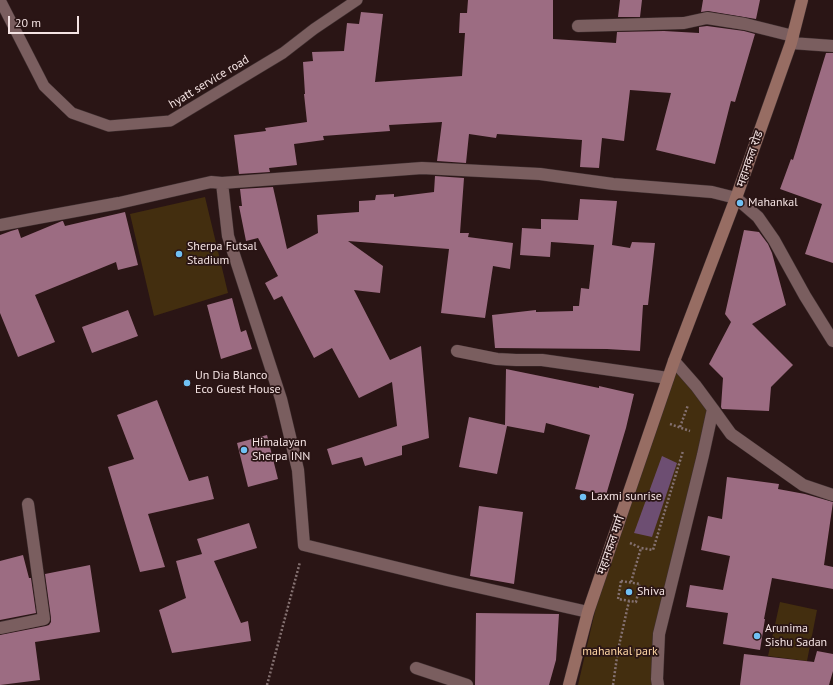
<!DOCTYPE html>
<meta charset="utf-8">
<style>
body{margin:0}
#map{position:relative;width:833px;height:685px;overflow:hidden;background:#2a1515;font-family:"PT Sans",sans-serif}
canvas{display:block}
.scale{position:absolute;left:8px;top:16px;width:71px;height:18px;box-sizing:border-box;border:2px solid #f4e3e3;border-top:0;padding-left:5px;font-size:12px;line-height:14px;white-space:nowrap;color:#f4e3e3;-webkit-text-stroke:3px #2a1515;paint-order:stroke}
</style>
<div id="map">
<canvas width="833" height="685"></canvas>
<div class="scale">20 m</div>
</div>
<script>
const ctx = document.querySelector('canvas').getContext('2d');
ctx.lineJoin = 'round';
function fillPath(path, color) { ctx.fillStyle = color; ctx.fill(path, 'evenodd'); }
const toPath = rows => new Path2D(rows.map(r => 'M' + r).join(''));
function stroke(path, color, width, dash) { ctx.strokeStyle = color; ctx.lineWidth = width; ctx.lineCap = dash ? 'butt' : 'round'; ctx.setLineDash(dash || []); ctx.stroke(path); }
function label(font, color, halo, rows, align = 'center') {
  ctx.font = font + ' "PT Sans","Noto Sans Devanagari",sans-serif'; ctx.lineWidth = 3.5; ctx.setLineDash([]); ctx.textBaseline = 'middle'; ctx.strokeStyle = halo; ctx.fillStyle = color; for (const [text, x, y, turn = 0] of rows) {
    ctx.save(); ctx.translate(x, y); ctx.rotate((+turn || 0) * Math.PI / 180); ctx.textAlign = isNaN(turn) ? turn : align; if (halo) ctx.strokeText(text, 0, 0); ctx.fillText(text, 0, 0); ctx.restore();
  }
}
fillPath(toPath([
 [205,197,228,293,154,316,130,214],
 [675,368,710,406,655,685,578,685,602,581],
 [780,602,817,610,807,661,768,656]
]), '#432e0f');
fillPath(toPath([
 [662,456,677,463,652,537,634,533]
]), '#6d4e72');
fillPath(toPath([
 [468,0,553,0,553,39,616,43,617,32,664,31,699,33,699,27,707,26,744,31,755,34,735,102,731,101,715,164,656,150,671,93,630,90,624,141,602,138,599,168,580,167,582,140,497,134,496,138,469,134,466,163,437,161,442,122,389,125,390,131,323,136,324,140,294,144,297,165,269,168,270,172,239,174,234,135,266,131,265,128,307,122,304,94,305,94,303,62,313,61,312,52,344,51,347,23,359,24,361,12,383,14,375,82,462,76,465,33,459,33,460,13,467,13],
 [620,0,642,0,640,17,618,17],
 [703,0,760,0,756,19,708,11,701,12],
 [826,53,833,53,833,263,805,254,822,204,780,189,791,159,793,160],
 [435,176,464,178,460,233,469,233,468,237,513,243,510,269,493,266,485,318,441,313,449,249,348,241,383,266,380,293,354,290,390,360,421,346,429,438,402,446,402,455,365,466,362,457,332,465,327,449,397,426,392,382,359,398,332,348,314,358,282,296,274,300,265,283,278,276,258,238,246,241,239,206,242,206,240,189,273,187,287,249,318,233,317,215,359,212,359,201,375,200,376,195,394,194,394,197,434,192],
 [580,199,617,201,612,245,630,248,632,242,655,243,648,305,643,305,640,351,607,349,495,348,492,315,536,310,536,312,573,311,573,306,579,306,581,288,589,289,594,245,551,242,550,257,520,255,522,228,541,229,541,219,578,220],
 [125,212,138,265,118,270,116,262,35,295,55,342,18,357,0,313,0,235,11,231,18,229,21,238,62,221,63,221,65,226],
 [744,230,759,232,768,244,772,253,786,305,752,324,793,365,771,387,769,411,722,409,721,407,723,378,709,364,731,322,725,314],
 [232,298,241,332,246,330,252,349,221,359,207,305],
 [128,310,138,336,92,353,82,327],
 [506,369,599,388,599,386,634,394,626,428,606,495,575,489,590,435,546,423,544,433,507,426,497,474,459,467,469,417,505,425],
 [157,400,189,481,208,476,214,499,148,514,165,567,140,572,108,467,134,459,117,415],
 [267,435,278,479,248,487,237,443],
 [727,477,779,484,778,489,805,494,833,502,824,565,833,567,833,589,772,578,764,619,765,619,760,650,723,644,728,613,686,607,690,585,723,590,730,556,701,550,708,516,722,519],
 [479,506,523,512,514,584,470,576],
 [249,523,257,548,214,561,241,623,248,621,251,641,172,653,159,610,186,598,176,561,202,554,197,539],
 [23,555,29,578,31,578,36,613,0,620,0,561],
 [90,565,100,632,35,642,40,680,0,685,0,635,46,626,49,625,51,622,51,618,45,574],
 [476,613,559,614,556,660,549,685,475,685],
 [817,651,833,654,833,671,829,685,740,685,744,654,814,662]
]), '#9c6c82');
const lane = toPath([
 [0,0,44,86,72,113,109,126,170,121,283,53,314,29,357,0]
]);
const street = toPath([
 [578,26,684,23,707,18,745,24,793,36],
 [791,43,833,46],
 [222,183,228,236,281,399,298,470,304,545,447,580,588,612],
 [0,225,32,219,119,203,211,182,222,183,422,168,540,174,613,184,712,192,736,198,758,217,774,240,805,296,833,341],
 [457,351,497,359,516,360,542,360,668,378],
 [713,409,731,434,803,485,833,495],
 [0,628,44,619,28,504],
 [416,668,467,685],
 [658,685,657,679,659,634,703,455,713,409,696,386,674,361]
]);
const secondary = toPath([
 [569,685,588,612,674,361,736,198,791,43,802,0]
]);
stroke(lane, '#3f2f30', 12);
stroke(street, '#3f2f30', 13);
stroke(secondary, '#3f2f30', 13);
stroke(toPath([
 [670,424,690,431],
 [680,427,688,405],
 [630,543,641,548],
 [621,581,640,584,636,602,618,599,621,581],
 [631,582,641,548,653,550,683,451],
 [618,650,640,650],
 [267,685,300,562],
 [613,685,618,650,629,601]
]), '#847171', 2.5, [2, 2]);
stroke(lane, '#7a5e5f', 11);
stroke(street, '#7a5e5f', 12);
stroke(secondary, '#976d63', 12);
for (const [x, y, r, color] of [
 [740,203,4,"#70c1f4"],
 [179,254,4,"#70c1f4"],
 [187,383,4,"#70c1f4"],
 [244,450,4,"#70c1f4"],
 [583,497,4,"#70c1f4"],
 [629,592,4,"#70c1f4"],
 [757,636,4,"#70c1f4"]
]) { const dot = new Path2D(); dot.arc(x, y, r, 0, 2 * Math.PI); ctx.fillStyle = color; ctx.fill(dot); stroke(dot, '#2a1515', 1.5); }
label('12px', '#f4e3e3', '#2a1515', [
 ["hyatt service road",209,82,-31],
 ["महानकल रोड",750,159,-71],
 ["महानकल मार्ग",611,545,-71]
]);
label('12px', '#f4e3e3', '#2a1515', [
 ["Mahankal",748,203],
 ["Sherpa Futsal",187,247],
 ["Stadium",187,261],
 ["Un Dia Blanco",195,376],
 ["Eco Guest House",195,390],
 ["Himalayan",252,443],
 ["Sherpa INN",252,457],
 ["Laxmi sunrise",591,497],
 ["Shiva",637,592],
 ["Arunima",765,629],
 ["Sishu Sadan",765,643]
], 'left');
label('12px', '#ffd7a5', '#2a1515', [
 ["mahankal park",620,652]
]);
</script>
